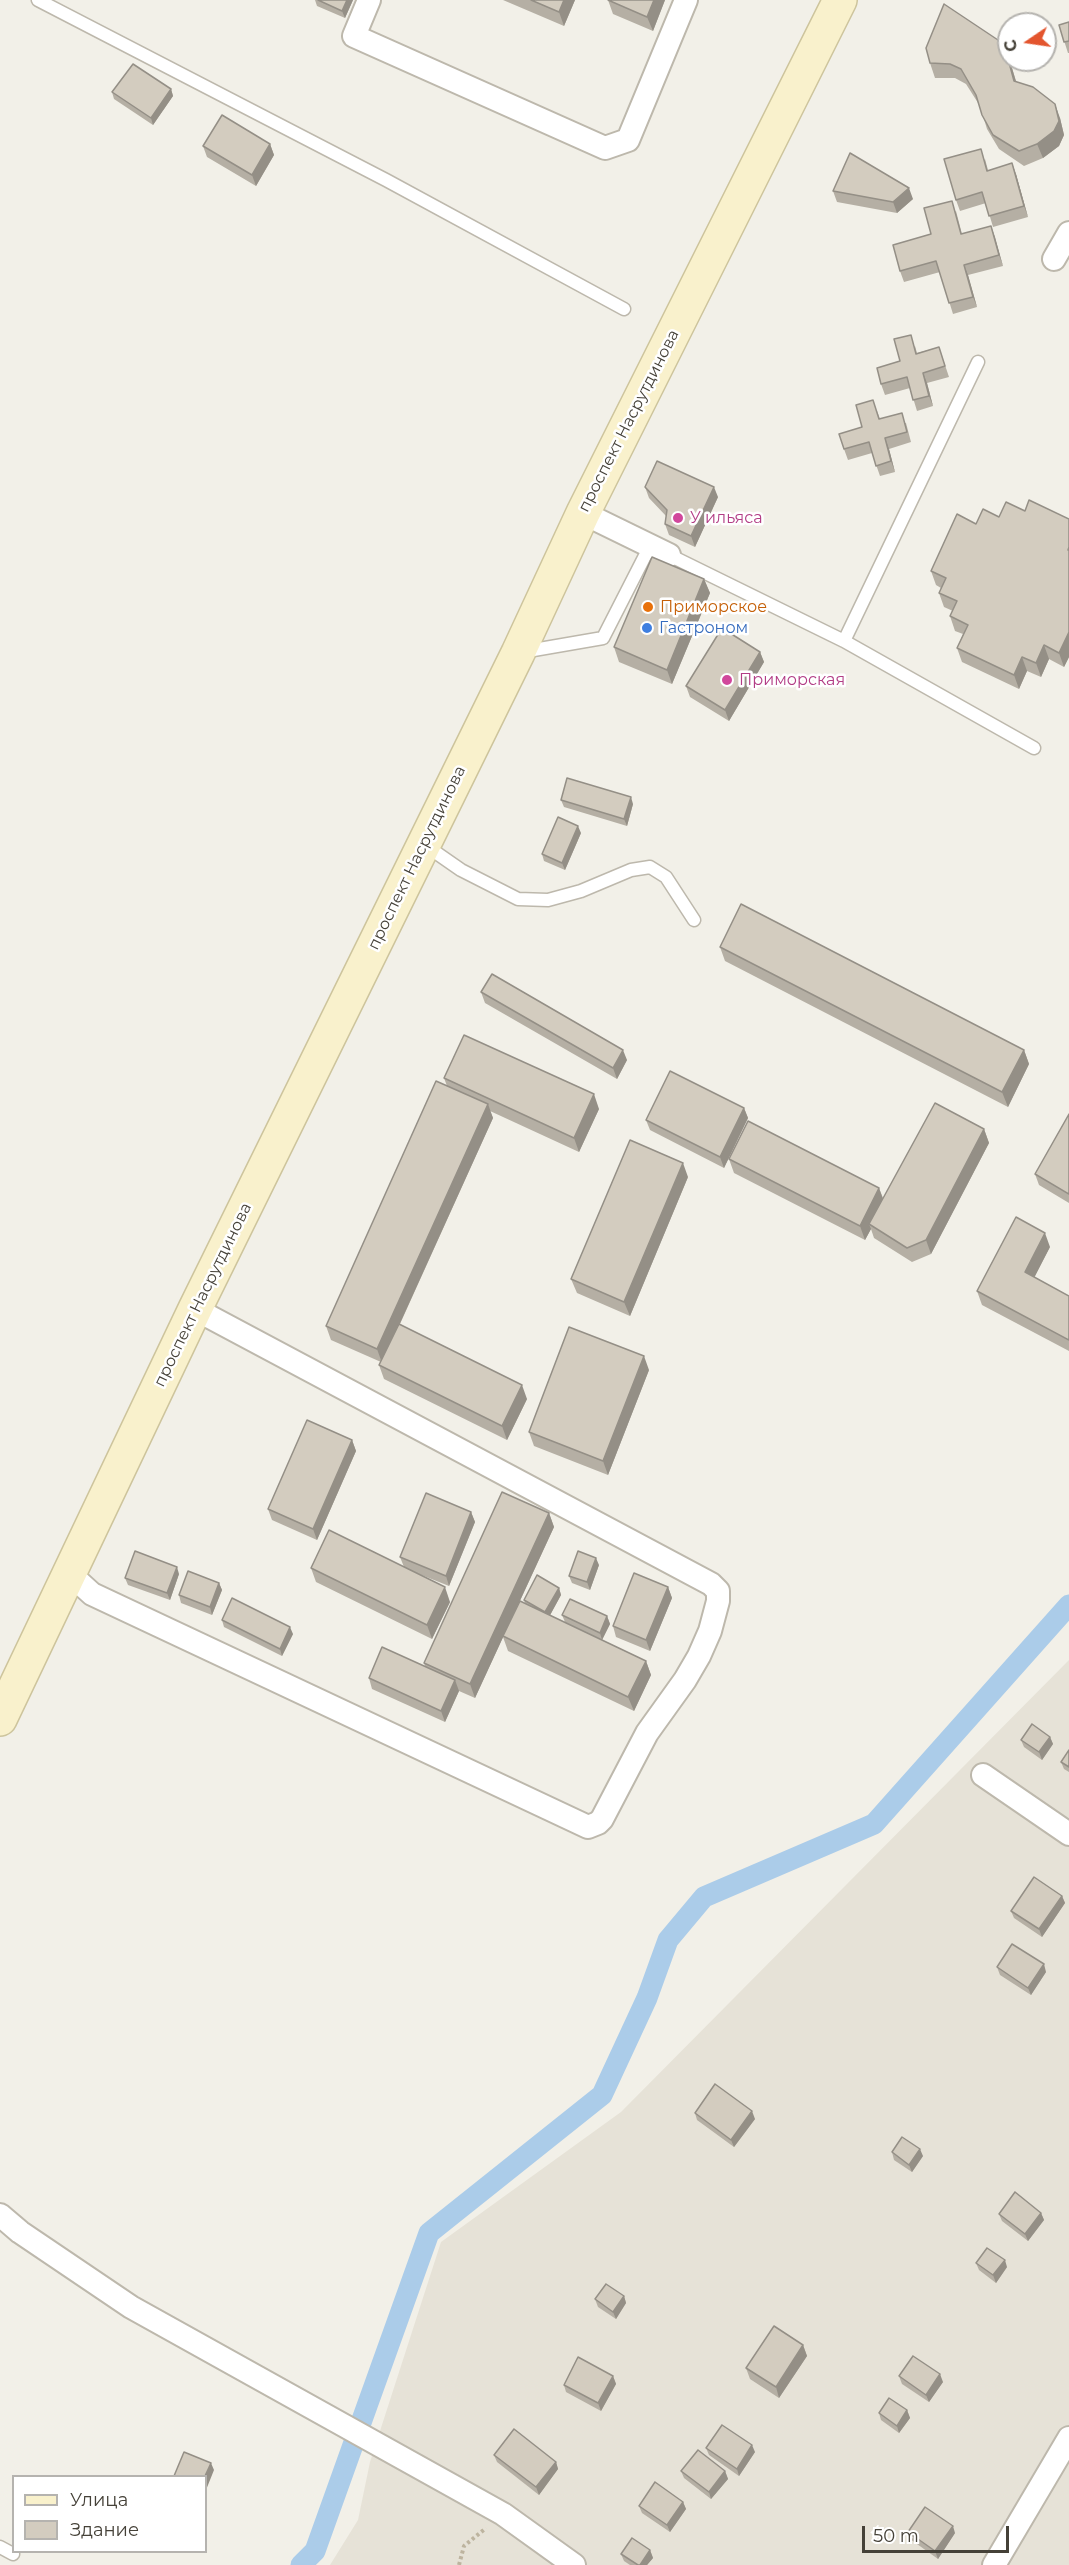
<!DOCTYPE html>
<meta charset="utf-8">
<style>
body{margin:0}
#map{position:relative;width:1069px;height:2565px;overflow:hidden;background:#f2f0e8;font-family:Montserrat,sans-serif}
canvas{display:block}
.legend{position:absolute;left:12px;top:2475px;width:195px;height:78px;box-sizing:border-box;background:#fff;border:2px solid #b5b3af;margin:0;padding:8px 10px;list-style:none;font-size:18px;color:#454138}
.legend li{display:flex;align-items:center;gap:12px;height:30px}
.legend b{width:30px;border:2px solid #b5b3af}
.north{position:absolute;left:997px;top:12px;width:60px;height:60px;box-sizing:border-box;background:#fff;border:2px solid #b5b3af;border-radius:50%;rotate:257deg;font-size:16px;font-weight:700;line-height:24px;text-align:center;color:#454138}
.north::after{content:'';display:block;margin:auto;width:21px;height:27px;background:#e3552e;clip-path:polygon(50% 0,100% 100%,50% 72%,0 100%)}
.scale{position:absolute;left:862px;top:2526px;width:147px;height:27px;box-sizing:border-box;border:3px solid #454138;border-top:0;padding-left:8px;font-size:18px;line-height:21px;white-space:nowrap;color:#454138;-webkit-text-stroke:4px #fff;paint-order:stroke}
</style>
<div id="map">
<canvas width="1069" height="2565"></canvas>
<ul class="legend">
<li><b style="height:8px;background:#f9f1cc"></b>Улица</li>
<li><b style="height:16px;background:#d3ccbf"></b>Здание</li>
</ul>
<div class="north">С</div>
<div class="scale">50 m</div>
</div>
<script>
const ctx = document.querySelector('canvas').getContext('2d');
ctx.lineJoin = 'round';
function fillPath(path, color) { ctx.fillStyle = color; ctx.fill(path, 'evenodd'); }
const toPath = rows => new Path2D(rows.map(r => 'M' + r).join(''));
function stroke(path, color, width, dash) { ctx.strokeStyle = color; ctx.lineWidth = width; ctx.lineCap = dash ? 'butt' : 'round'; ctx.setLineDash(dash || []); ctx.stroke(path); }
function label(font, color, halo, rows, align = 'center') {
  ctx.font = font + ' Montserrat,sans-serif'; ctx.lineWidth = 5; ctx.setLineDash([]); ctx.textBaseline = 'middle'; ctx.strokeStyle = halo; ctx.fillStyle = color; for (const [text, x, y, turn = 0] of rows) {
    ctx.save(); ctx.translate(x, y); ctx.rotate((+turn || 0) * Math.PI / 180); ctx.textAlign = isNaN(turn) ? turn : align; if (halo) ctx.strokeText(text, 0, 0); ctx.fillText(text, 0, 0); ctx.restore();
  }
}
fillPath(toPath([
 [1069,1660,1069,2565,330,2565,358,2520,370,2462,441,2242,621,2112]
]), '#e6e2d7');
stroke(toPath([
 [301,2565,315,2551,429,2233,602,2095,647,1998,668,1940,704,1897,874,1824,1069,1605]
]), '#abcce9', 21);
const lane = toPath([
 [38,0,386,180,624,309],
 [669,555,844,641,1034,748],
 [844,641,978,362],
 [522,652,603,638,650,546],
 [425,845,461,870,518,899,548,900,581,891,631,870,650,867,666,877,694,920],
 [0,2547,13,2554]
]);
const street = toPath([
 [369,0,354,36,605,148,628,140,686,0],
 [1054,259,1069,233],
 [583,513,669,555],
 [70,1574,92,1594,588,1827,598,1823,602,1819,647,1733,685,1680,699,1656,710,1631,718,1601,718,1591,711,1584,195,1309],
 [983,1775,1069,1834],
 [0,2215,20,2232,131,2307,503,2514,574,2565],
 [994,2565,1069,2438]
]);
const secondary = toPath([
 [0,1719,195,1309,518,653,583,513,840,0]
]);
stroke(lane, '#bdb8ac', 15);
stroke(street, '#bdb8ac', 26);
stroke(secondary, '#cdc49c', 36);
stroke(toPath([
 [459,2565,464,2546,486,2528]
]), '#bdb49f', 4, [3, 3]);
stroke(lane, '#fff', 12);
stroke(street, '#fff', 22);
stroke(secondary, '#f9f1cc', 33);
fillPath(toPath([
 [315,0,353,0,345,18,317,6],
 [503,0,575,0,564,26],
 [608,0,665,0,653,31,613,14],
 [1069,22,1069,53,1068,53,1059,25],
 [1009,58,1016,81,1060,118,1064,135,1059,146,1043,158,1024,166,999,149,987,129,980,106,966,84,955,78,935,78,930,63],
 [171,89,173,96,153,125,114,99,112,92],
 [270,144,274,155,256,186,207,157,203,146],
 [985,159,988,170,1016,174,1028,217,993,227,986,203,960,211,956,200],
 [833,191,913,199,897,213,837,202],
 [956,211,962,234,991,226,1003,266,968,275,977,307,953,314,940,272,904,282,900,271,931,234],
 [915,346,917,353,939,347,949,377,927,383,933,406,917,411,910,388,885,395,881,384,900,361],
 [877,411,880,419,906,423,911,442,889,449,895,472,880,476,872,453,848,460,844,449],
 [645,487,718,497,695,547,669,535,665,524,666,516,649,498],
 [1025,511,1069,519,1069,657,1064,667,1049,659,1041,677,1027,671,1019,689,962,662,957,648,963,634,955,631,950,616,953,611,944,607,939,593,941,588,936,585,931,571,999,517],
 [704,579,710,593,672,684,619,662,614,647],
 [760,652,764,662,729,721,690,697,686,686],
 [561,800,633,804,627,826,564,807],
 [581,833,565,870,544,861,542,854],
 [720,947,1024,1050,1029,1064,1008,1107,725,961],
 [481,992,627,1060,617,1079,485,1003],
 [444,1078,599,1109,579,1152,490,1111,493,1118,400,1324,527,1399,507,1440,384,1379,379,1365,381,1362,331,1340,326,1326,447,1086],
 [744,1108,748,1118,724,1168,650,1130,646,1120],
 [1069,1114,1069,1203,1039,1185,1035,1174],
 [984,1129,989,1143,931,1254,912,1262,874,1238,871,1229,865,1240,734,1173,729,1159,879,1188,883,1198],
 [688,1177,630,1316,577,1293,571,1279],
 [1050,1247,1034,1277,1069,1296,1069,1351,982,1305,977,1291],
 [649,1370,608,1475,534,1446,529,1432],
 [352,1440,356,1451,317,1540,272,1520,268,1509],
 [471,1512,475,1522,449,1586,409,1570,450,1602,432,1639,316,1582,311,1568,404,1567,400,1557],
 [549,1513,554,1527,519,1603,525,1603,524,1600,559,1588,561,1595,550,1615,565,1622,562,1615,607,1616,610,1624,602,1640,646,1661,651,1675,634,1711,508,1651,503,1637,475,1698,459,1691,445,1722,372,1689,369,1678,425,1666,424,1663],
 [599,1565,590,1590,572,1583,569,1576],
 [179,1574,170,1600,128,1585,125,1578],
 [219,1583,222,1590,212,1615,181,1603,179,1595],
 [668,1587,672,1598,650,1651,616,1637,613,1626],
 [222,1620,293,1634,282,1656,224,1627],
 [1050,1737,1053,1744,1042,1760,1024,1747,1021,1740],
 [1069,1750,1069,1772,1064,1769,1061,1762],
 [1062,1896,1065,1903,1042,1937,1014,1918,1011,1911],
 [997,1967,1046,1972,1031,1995,1000,1975],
 [695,2113,755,2119,734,2147,697,2120],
 [892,2152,923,2156,912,2172,894,2160],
 [1041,2213,1044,2220,1028,2241,1002,2221,999,2214],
 [976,2263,1007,2267,996,2283,979,2270],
 [624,2296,626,2303,616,2319,598,2307,595,2299],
 [803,2345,807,2356,779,2398,750,2379,746,2368],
 [613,2376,616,2384,601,2411,566,2392,564,2385],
 [899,2376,943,2382,929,2402,902,2384],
 [907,2410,910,2418,899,2433,881,2420,879,2413],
 [706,2448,755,2452,739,2476,709,2455],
 [494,2455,556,2462,558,2469,539,2495,497,2462],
 [681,2471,725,2471,728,2479,711,2499,684,2478],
 [683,2502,686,2509,670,2532,642,2513,639,2506],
 [908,2532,955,2533,938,2559,910,2539],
 [650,2550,653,2558,647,2565,630,2565,624,2561,621,2554]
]), '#b5afa4');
fillPath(toPath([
 [347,0,353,0,345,18,342,11],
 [564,0,575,0,564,26,559,12],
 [654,0,665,0,653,31,647,17],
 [1004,44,1009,58,1020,95,1014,81],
 [171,89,173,96,153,125,151,118],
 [1055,104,1060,118,1064,135,1059,146,1043,158,1037,144],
 [270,144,274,155,256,186,252,175],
 [1012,163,1016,174,1028,217,1024,206],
 [909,188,913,199,897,213,893,202],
 [991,226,995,237,1003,266,999,255],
 [964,265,968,275,977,307,973,297],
 [923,373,927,383,933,406,929,396],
 [885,438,889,449,895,472,891,461],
 [714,487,718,497,695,547,691,536],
 [704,579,710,593,672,684,667,670],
 [1069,632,1069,657,1064,667,1059,653],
 [1044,645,1049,659,1041,677,1036,663],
 [760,652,764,662,729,721,725,710],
 [1022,657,1027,671,1019,689,1014,675],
 [631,797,633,804,627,826,624,819],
 [578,826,581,833,565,870,562,863],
 [623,1050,627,1060,617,1079,613,1068],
 [1024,1050,1029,1064,1008,1107,1002,1092],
 [594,1094,599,1109,579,1152,574,1138],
 [488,1104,493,1118,382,1363,377,1349],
 [744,1108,748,1118,724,1168,720,1157],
 [984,1129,989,1143,931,1254,926,1240],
 [683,1163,688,1177,630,1316,624,1302],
 [879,1188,884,1202,869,1224,871,1229,865,1240,860,1226],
 [1045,1233,1050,1247,1030,1286,1025,1272],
 [644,1356,649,1370,608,1475,603,1461],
 [522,1385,527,1399,507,1440,502,1426],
 [352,1440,356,1451,317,1540,313,1529],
 [471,1512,475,1522,449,1586,446,1576],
 [549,1513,554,1527,475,1698,470,1684],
 [596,1558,599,1565,590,1590,587,1582],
 [177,1567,179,1574,170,1600,167,1593],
 [219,1583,222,1590,212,1615,210,1607],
 [445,1587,450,1602,432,1639,427,1625],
 [668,1587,672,1598,650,1651,646,1640],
 [559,1588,561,1595,548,1619,545,1612],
 [607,1616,610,1624,602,1640,600,1633],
 [290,1627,293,1634,282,1656,280,1649],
 [646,1661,651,1675,634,1711,628,1697],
 [455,1680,459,1691,445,1722,441,1711],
 [1050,1737,1053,1744,1042,1760,1039,1752],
 [1062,1896,1065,1903,1042,1937,1039,1929],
 [1044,1964,1046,1972,1031,1995,1028,1988],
 [752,2111,755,2119,734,2147,731,2140],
 [920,2149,923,2156,912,2172,909,2165],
 [1041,2213,1044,2220,1028,2241,1025,2234],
 [1005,2260,1007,2267,996,2283,993,2275],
 [624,2296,626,2303,616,2319,613,2312],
 [803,2345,807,2356,779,2398,776,2387],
 [940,2374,943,2382,929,2402,926,2395],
 [613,2376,616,2384,601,2411,598,2403],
 [907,2410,910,2418,899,2433,897,2426],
 [752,2445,755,2452,739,2476,737,2469],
 [556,2462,558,2469,539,2495,536,2487],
 [211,2463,214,2470,206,2490,205,2476],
 [725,2471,728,2479,711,2499,709,2492],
 [683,2502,686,2509,670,2532,667,2525],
 [953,2526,955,2533,938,2559,935,2551],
 [650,2550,653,2558,647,2565,640,2565]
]), '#948f86');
const building = toPath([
 [318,0,347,0,342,11,318,0],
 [531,0,564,0,559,12,531,0],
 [608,0,654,0,647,17,608,0],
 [944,4,1004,44,1014,81,1033,87,1055,104,1059,121,1054,131,1037,144,1019,151,993,135,982,115,976,95,961,69,950,64,930,63,926,48,944,4],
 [1069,22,1069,41,1064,42,1059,25,1069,22],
 [133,64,171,89,151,118,112,92,133,64],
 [222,115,270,144,252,175,203,146,222,115],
 [981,149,987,171,1012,163,1024,206,989,216,982,192,956,200,944,159,981,149],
 [850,153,909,188,893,202,833,191,850,153],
 [952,201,961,234,991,226,999,255,964,265,973,297,949,303,936,261,900,271,893,245,931,234,924,208,952,201],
 [911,335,916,354,939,347,945,366,923,373,929,396,913,400,907,377,881,384,877,368,900,361,894,339,911,335],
 [873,400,879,419,902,413,907,432,885,438,891,461,876,466,869,442,844,449,839,434,862,427,856,405,873,400],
 [657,461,714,487,691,536,665,524,667,510,645,487,657,461],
 [1029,500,1069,519,1069,547,1068,550,1069,550,1069,632,1059,653,1044,645,1036,663,1022,657,1014,675,957,648,968,625,950,616,957,601,939,593,946,578,931,571,957,514,976,524,983,509,999,517,1006,502,1025,511,1029,500],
 [652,557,704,579,667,670,614,647,652,557],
 [722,628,760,652,725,710,686,686,722,628],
 [567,778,631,797,624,819,561,800,567,778],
 [558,817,578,826,562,863,542,854,558,817],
 [741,904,1024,1050,1002,1092,720,947,741,904],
 [492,974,623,1050,613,1068,481,992,492,974],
 [464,1035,594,1094,574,1138,444,1078,464,1035],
 [670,1071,744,1108,720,1157,646,1120,670,1071],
 [436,1081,488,1104,377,1349,326,1326,436,1081],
 [935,1103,984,1129,926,1240,907,1248,869,1224,935,1103],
 [1069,1114,1069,1194,1035,1174,1069,1114],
 [748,1121,879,1188,860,1226,729,1159,748,1121],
 [630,1140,683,1163,624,1302,571,1279,630,1140],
 [1016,1217,1045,1233,1025,1272,1069,1296,1069,1340,977,1291,1016,1217],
 [399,1324,522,1385,502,1426,379,1365,399,1324],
 [569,1327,644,1356,603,1461,529,1432,569,1327],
 [307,1420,352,1440,313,1529,268,1509,307,1420],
 [502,1492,549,1513,470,1684,424,1663,502,1492],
 [426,1493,471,1512,446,1576,400,1557,426,1493],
 [329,1530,445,1587,427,1625,311,1568,329,1530],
 [135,1551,177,1567,167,1593,125,1578,135,1551],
 [578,1551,596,1558,587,1582,569,1576,578,1551],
 [188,1571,219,1583,210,1607,179,1595,188,1571],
 [634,1573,668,1587,646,1640,613,1626,634,1573],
 [537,1575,559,1588,545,1612,524,1600,537,1575],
 [232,1598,290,1627,280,1649,222,1620,232,1598],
 [570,1599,607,1616,600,1633,562,1615,570,1599],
 [520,1601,646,1661,628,1697,503,1636,520,1601],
 [382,1647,455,1680,441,1711,369,1678,382,1647],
 [1032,1724,1050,1737,1039,1752,1021,1740,1032,1724],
 [1069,1750,1069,1767,1061,1762,1069,1750],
 [1034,1877,1062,1896,1039,1929,1011,1911,1034,1877],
 [1012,1944,1044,1964,1028,1988,997,1967,1012,1944],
 [715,2084,752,2111,731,2140,695,2113,715,2084],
 [902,2137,920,2149,909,2165,892,2152,902,2137],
 [1015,2192,1041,2213,1025,2234,999,2214,1015,2192],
 [987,2248,1005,2260,993,2275,976,2263,987,2248],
 [606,2284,624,2296,613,2312,595,2299,606,2284],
 [774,2326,803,2345,776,2387,746,2368,774,2326],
 [913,2356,940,2374,926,2395,899,2376,913,2356],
 [578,2357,613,2376,598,2403,564,2385,578,2357],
 [889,2398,907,2410,897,2426,879,2413,889,2398],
 [722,2425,752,2445,737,2469,706,2448,722,2425],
 [514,2429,556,2462,536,2487,494,2455,514,2429],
 [698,2450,725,2471,709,2492,681,2471,698,2450],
 [184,2452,211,2463,205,2476,174,2476,184,2452],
 [655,2482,683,2502,667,2525,639,2506,655,2482],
 [925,2507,953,2526,935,2551,908,2532,925,2507],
 [632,2538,650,2550,640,2565,638,2565,621,2554,632,2538]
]);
fillPath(building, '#d3ccbf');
stroke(building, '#948f86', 1.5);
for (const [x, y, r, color] of [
 [678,518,6,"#d1479c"],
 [648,607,6,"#e8710a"],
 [647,628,6,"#3f7fe0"],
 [727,680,6,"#d1479c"]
]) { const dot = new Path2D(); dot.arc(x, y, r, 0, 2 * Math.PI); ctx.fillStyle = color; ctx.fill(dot); stroke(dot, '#fff', 2); }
label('16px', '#454138', '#fff', [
 ["проспект Насрутдинова",629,421,-63],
 ["проспект Насрутдинова",417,858,-64],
 ["проспект Насрутдинова",203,1295,-64]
]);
label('16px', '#b23c85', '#fff', [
 ["У ильяса",690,518],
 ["Приморская",739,680]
], 'left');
label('16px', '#c56008', '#fff', [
 ["Приморское",660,607]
], 'left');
label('16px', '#366cbe', '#fff', [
 ["Гастроном",659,628]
], 'left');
</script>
